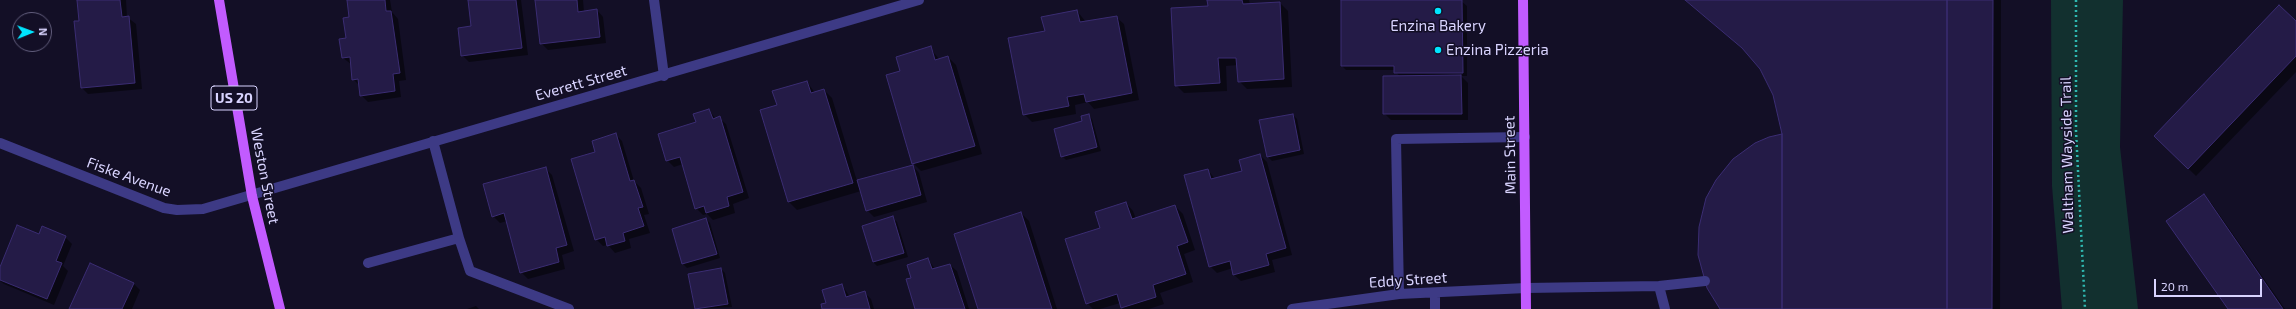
<!DOCTYPE html>
<style>
body{margin:0}
#map{position:relative;width:2296px;height:309px;overflow:hidden;background:#130f26;font-family:"Exo 2",sans-serif}
canvas{display:block}
.north{position:absolute;left:12px;top:12px;width:40px;height:40px;box-sizing:border-box;background:#130f26;border:1px solid #625e7d;border-radius:50%;rotate:89deg;font-size:11px;font-weight:700;line-height:16px;text-align:center;color:#d9d4ff}
.north::after{content:'';display:block;margin:auto;width:14px;height:18px;background:#00e5ff;clip-path:polygon(50% 0,100% 100%,50% 72%,0 100%)}
.scale{position:absolute;left:2154px;top:279px;width:108px;height:18px;box-sizing:border-box;border:2px solid #d9d4ff;border-top:0;padding-left:5px;font-size:12px;line-height:14px;white-space:nowrap;color:#d9d4ff;-webkit-text-stroke:3px #130f26;paint-order:stroke}
</style>
<div id="map">
<canvas width="2296" height="309"></canvas>
<div class="north">N</div>
<div class="scale">20 m</div>
</div>
<script>
const ctx = document.querySelector('canvas').getContext('2d');
ctx.lineJoin = 'round';
function fillPath(path, color) { ctx.fillStyle = color; ctx.fill(path, 'evenodd'); }
const toPath = rows => new Path2D(rows.map(r => 'M' + r).join(''));
function stroke(path, color, width, dash) { ctx.strokeStyle = color; ctx.lineWidth = width; ctx.lineCap = dash ? 'butt' : 'round'; ctx.setLineDash(dash || []); ctx.stroke(path); }
function label(font, color, halo, rows, align = 'center') {
  ctx.font = font + ' "Exo 2",sans-serif'; ctx.lineWidth = 3; ctx.setLineDash([]); ctx.textBaseline = 'middle'; ctx.strokeStyle = halo; ctx.fillStyle = color; for (const [text, x, y, turn = 0] of rows) {
    ctx.save(); ctx.translate(x, y); ctx.rotate((+turn || 0) * Math.PI / 180); ctx.textAlign = isNaN(turn) ? turn : align; if (halo) ctx.strokeText(text, 0, 0); ctx.fillText(text, 0, 0); ctx.restore();
  }
}
fillPath(toPath([
 [2051,0,2123,0,2120,147,2138,309,2062,309,2052,186]
]), '#12302f');
fillPath(toPath([
 [78,0,126,0,127,17,136,24,142,89,88,94,82,88],
 [348,0,390,0,392,12,398,19,406,80,399,81,401,97,368,102,361,95,360,86,353,79,351,64,343,58,351,18],
 [469,0,521,0,528,55,469,62,462,55,472,27],
 [536,0,583,0,584,12,597,10,603,17,606,43,548,50,541,43],
 [1208,0,1249,0,1250,5,1280,3,1288,11,1292,87,1247,89,1239,81,1238,65,1226,66,1227,91,1184,93,1176,85,1209,7],
 [1342,0,1460,0,1467,6,1467,76,1461,76,1468,83,1468,120,1391,120,1384,113,1400,77,1395,70,1346,70,1342,66],
 [1684,0,2001,0,2000,309,1721,309,1783,134,1778,108,1768,81,1752,58,1739,45],
 [1077,11,1086,22,1116,17,1124,24,1139,100,1094,109,1088,102,1075,105,1076,114,1032,122,1024,114,1046,32],
 [2296,23,2296,72,2196,176,2163,144],
 [930,48,939,59,948,57,956,65,982,154,921,171,913,163,901,71],
 [807,82,815,93,824,90,832,98,857,181,913,166,919,173,927,202,874,217,867,210,861,191,797,210,789,202,778,106],
 [709,110,716,119,719,118,726,124,749,198,733,204,735,213,713,220,707,214,703,215,696,208,683,164,674,167,667,160],
 [1088,115,1092,119,1101,151,1066,160,1062,156],
 [1293,115,1297,119,1304,154,1272,161,1268,157],
 [616,135,622,141,634,181,641,188,649,214,644,215,650,233,629,239,631,248,615,253,608,245,603,246,596,239,597,153],
 [1260,155,1267,162,1292,255,1272,260,1275,272,1241,281,1234,275,1233,268,1217,273,1210,266,1208,170,1215,179,1243,171],
 [545,168,552,175,574,251,562,255,565,269,528,279,521,272,507,221,500,223,493,216],
 [2204,196,2212,204,2285,309,2229,309],
 [1126,203,1133,211,1136,219,1175,206,1183,214,1195,250,1184,254,1193,282,1160,293,1164,304,1149,309,1123,309,1120,303,1100,309,1093,309,1087,303,1102,228],
 [1021,213,1029,221,1057,309,979,309],
 [893,218,897,222,908,257,877,266,873,262],
 [706,219,710,223,720,258,687,268,683,264],
 [39,235,65,237,72,244,63,266,68,271,54,305,4,284,0,281,0,270],
 [928,259,935,269,950,265,957,271,969,309,916,309,912,278],
 [721,269,725,273,732,307,696,309,689,275],
 [134,284,140,290,132,309,70,309],
 [842,285,850,297,864,292,871,299,874,309,824,309],
 [476,306,479,309,467,309]
]), '#0007');
const building = toPath([
 [77,0,120,0,122,17,129,16,135,83,81,88,74,21,79,21,77,0],
 [347,0,385,0,386,11,391,11,400,73,393,74,395,91,360,96,358,79,352,80,350,57,342,58,339,39,346,38,343,18,349,17,347,0],
 [468,0,516,0,522,48,461,56,458,28,471,26,468,0],
 [535,0,577,0,578,12,597,9,600,37,540,44,535,0],
 [1207,0,1242,0,1243,4,1280,2,1284,79,1238,82,1236,58,1218,58,1220,83,1175,86,1171,8,1208,6,1207,0],
 [1341,0,1462,0,1463,73,1394,73,1394,66,1341,66,1341,0],
 [1685,0,1947,0,1947,309,1782,309,1782,134,1773,95,1760,69,1742,48,1685,0],
 [1947,0,1993,0,1992,309,1947,309,1947,0],
 [2279,5,2296,21,2296,56,2188,169,2154,136,2279,5],
 [1077,10,1080,22,1117,16,1132,93,1086,102,1084,94,1067,97,1069,106,1023,115,1008,38,1045,31,1041,17,1077,10],
 [931,46,935,60,948,56,975,146,912,164,886,75,900,71,896,57,931,46],
 [1461,75,1462,114,1383,114,1383,76,1461,75],
 [807,81,811,93,824,89,853,183,788,202,760,110,777,105,772,91,807,81],
 [709,109,713,119,720,116,743,192,727,197,729,206,706,213,704,206,695,209,680,157,666,161,658,134,696,122,693,114,709,109],
 [1089,114,1097,147,1061,157,1054,129,1082,121,1081,116,1089,114],
 [1293,114,1300,150,1267,157,1259,120,1293,114],
 [616,133,630,181,634,180,643,207,638,208,644,226,623,233,625,241,607,246,605,237,595,240,571,159,595,152,592,141,616,133],
 [1782,134,1782,309,1720,309,1707,288,1698,255,1699,227,1706,198,1716,180,1733,159,1755,143,1769,137,1782,134],
 [1260,154,1286,248,1266,254,1269,265,1233,275,1230,261,1209,267,1184,175,1208,169,1211,179,1242,171,1239,160,1260,154],
 [913,165,921,195,866,211,857,180,913,165],
 [546,167,567,245,556,248,559,262,520,273,504,213,492,217,483,184,546,167],
 [2204,194,2283,309,2228,309,2166,221,2204,194],
 [1126,202,1132,219,1175,205,1188,242,1177,246,1186,274,1153,285,1156,297,1121,308,1117,294,1086,304,1065,239,1100,228,1095,212,1126,202],
 [1021,212,1052,309,978,309,954,234,1021,212],
 [893,216,904,253,873,262,862,226,893,216],
 [706,218,717,254,682,264,672,229,706,218],
 [17,225,39,234,42,226,66,236,56,261,62,263,47,299,0,280,0,267,17,225],
 [928,258,932,269,950,264,965,309,915,309,906,279,911,278,907,265,928,258],
 [90,263,134,283,122,309,69,309,90,263],
 [721,268,728,304,695,309,688,274,721,268],
 [842,284,846,297,865,291,870,309,822,309,821,304,826,303,822,290,842,284]
]);
fillPath(building, '#241b47');
stroke(building, '#3b2d73', 1);
stroke(toPath([
 [2076,0,2076,131,2085,309]
]), '#2fb8b0', 2.5, [2, 3]);
stroke(toPath([
 [654,0,664,76],
 [0,143,164,208,177,210,203,209,919,0],
 [459,238,470,271,569,309],
 [368,263,459,238,433,141],
 [1659,286,1665,309],
 [1435,293,1435,309],
 [1399,294,1396,139,1525,137],
 [1292,309,1399,294,1526,288,1659,286,1705,281]
]), '#3d3a85', 10);
stroke(toPath([
 [219,0,252,196,280,309],
 [1523,0,1526,309]
]), '#c25bff', 10);
for (const [x, y, r, color] of [
 [1438,11,4,"#00e5ff"],
 [1438,50,4,"#00e5ff"]
]) { const dot = new Path2D(); dot.arc(x, y, r, 0, 2 * Math.PI); ctx.fillStyle = color; ctx.fill(dot); stroke(dot, '#130f26', 1.5); }
for (const [x, y, w] of [
 [234,98,46]
]) { const box = new Path2D(); box.roundRect(x - w / 2, y - 12, w, 24, 3); ctx.fillStyle = '#130f26'; ctx.fill(box); stroke(box, '#d9d4ff', 1); }
label('bold 14px', '#d9d4ff', null, [
 ["US 20",234,98]
]);
label('15px', '#d9d4ff', '#130f26', [
 ["Enzina Bakery",1438,26],
 ["Enzina Pizzeria",1446,50,"left"]
]);
label('15px', '#d9d4ff', '#130f26', [
 ["Everett Street",581,83,-16],
 ["Main Street",1510,155,-91],
 ["Waltham Wayside Trail",2067,155,-91],
 ["Weston Street",265,176,79],
 ["Fiske Avenue",129,177,20],
 ["Eddy Street",1408,280,-4]
]);
</script>
